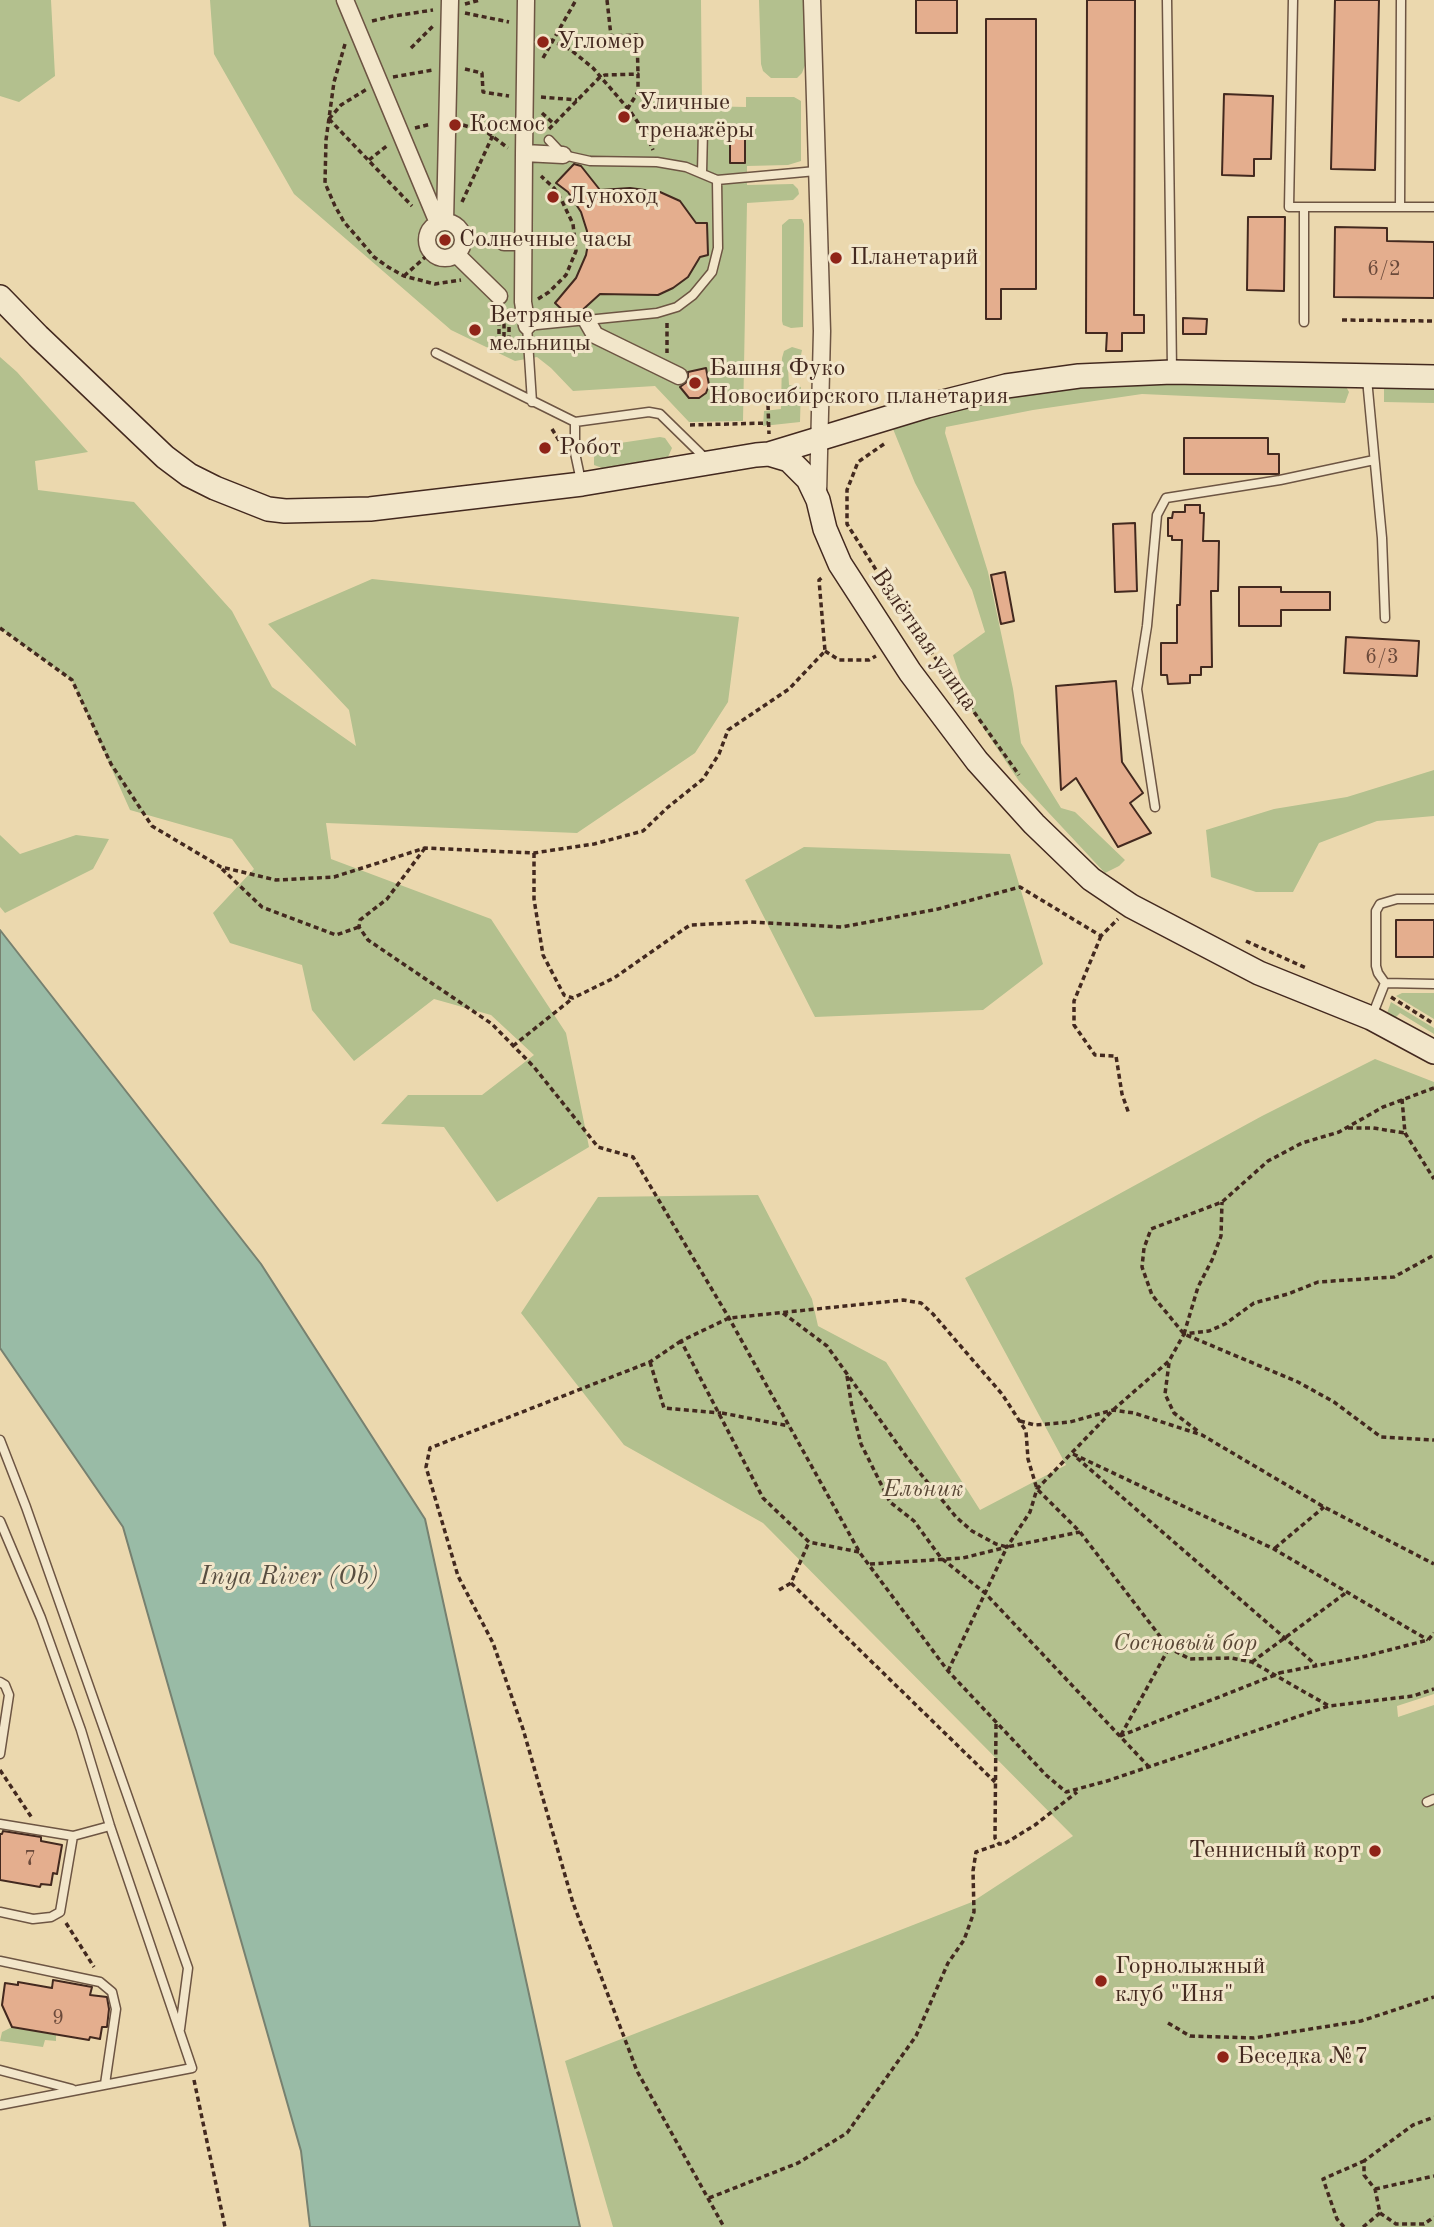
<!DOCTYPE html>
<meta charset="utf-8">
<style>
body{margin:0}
canvas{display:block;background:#ebd8ae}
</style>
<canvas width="1434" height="2227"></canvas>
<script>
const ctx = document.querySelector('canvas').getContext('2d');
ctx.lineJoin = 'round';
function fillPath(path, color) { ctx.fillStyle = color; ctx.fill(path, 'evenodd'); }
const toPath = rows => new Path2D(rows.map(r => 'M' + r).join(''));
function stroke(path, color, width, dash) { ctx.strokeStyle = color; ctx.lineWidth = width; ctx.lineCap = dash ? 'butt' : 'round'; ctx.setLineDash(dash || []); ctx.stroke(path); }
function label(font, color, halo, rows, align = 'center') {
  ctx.font = font + ' "Old Standard TT",serif'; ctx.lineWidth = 6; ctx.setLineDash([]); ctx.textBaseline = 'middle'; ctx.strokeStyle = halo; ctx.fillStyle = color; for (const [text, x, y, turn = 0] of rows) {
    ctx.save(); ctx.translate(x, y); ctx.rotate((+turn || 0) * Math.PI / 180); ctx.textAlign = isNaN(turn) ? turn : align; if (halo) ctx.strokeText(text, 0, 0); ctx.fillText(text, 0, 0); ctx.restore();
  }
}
fillPath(toPath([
 [0,0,51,0,55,76,19,102,0,96],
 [210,0,701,0,702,106,746,107,746,97,794,97,801,101,801,161,788,165,747,166,747,185,793,184,798,189,799,194,793,200,747,203,743,421,689,422,655,386,573,391,551,368,537,357,515,361,451,330,294,194,214,54],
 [759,0,803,0,807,60,802,73,797,78,771,78,763,71,761,64],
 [789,219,802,219,804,224,803,327,791,328,783,325,782,321,782,225],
 [792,347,802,350,800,360,788,368,789,385,801,387,800,422,763,426,764,411,781,409,782,358,784,351],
 [0,357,17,372,88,452,35,461,38,490,134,502,232,611,272,687,356,746,349,710,268,624,372,579,739,617,728,702,695,753,577,833,326,823,331,859,491,919,566,1033,589,1147,497,1202,444,1127,381,1124,408,1095,482,1095,534,1055,491,1015,434,999,354,1061,312,1010,302,965,230,943,213,913,254,869,232,839,130,810,72,680,0,628],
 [1082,383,1344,383,1349,392,1345,403,1142,394,1033,410,946,427,945,433,988,572,1013,689,1021,743,1061,808,1075,812,1125,860,1119,866,1105,873,1019,781,970,708,953,655,985,632,972,590,915,483,891,424,1005,393],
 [1384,385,1434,386,1434,403,1384,402],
 [660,437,665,438,672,448,668,457,602,468,594,465,594,450,600,446],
 [1434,770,1434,816,1377,821,1319,843,1293,892,1256,892,1211,877,1206,830,1274,809,1347,797],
 [0,835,20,854,76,835,109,839,93,869,5,913,0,907],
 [804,847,1010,854,1043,964,983,1010,815,1017,745,880],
 [1402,993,1434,993,1434,1019,1396,996],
 [1391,1002,1434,1028,1434,1034,1400,1013,1389,1024,1386,1016],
 [1375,1059,1434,1082,1434,1694,1397,1706,1398,1717,1434,1705,1434,2227,613,2227,565,2061,972,1902,1073,1836,763,1523,624,1445,521,1313,598,1197,758,1195,812,1299,818,1326,886,1362,980,1510,1066,1465,965,1278,1262,1116],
 [12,2027,56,2035,56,2041,45,2040,43,2047,0,2041,2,2032]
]), '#b3c08e');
const water = toPath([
 [0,930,261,1264,425,1519,580,2227,310,2227,301,2151,123,1527,0,1348,0,930]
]);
fillPath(water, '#99bba6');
stroke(water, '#778170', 2);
const building = toPath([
 [916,0,957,0,957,33,916,33,916,0],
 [1087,0,1135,0,1134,315,1144,315,1144,333,1122,333,1122,351,1106,351,1107,333,1086,333,1087,0],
 [1335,0,1379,0,1375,170,1331,169,1335,0],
 [986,19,1036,19,1036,289,1001,289,1001,319,986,319,986,19],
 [1224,94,1273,96,1271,159,1254,159,1254,176,1222,175,1224,94],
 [730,134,745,134,745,163,730,163,730,134],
 [574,164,581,166,600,190,630,188,660,192,680,201,696,223,707,223,708,255,700,257,688,277,673,288,658,295,600,294,578,314,568,315,555,303,576,278,586,255,588,244,587,231,581,212,568,192,556,183,574,164],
 [1248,217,1285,217,1284,291,1247,290,1248,217],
 [1335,227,1387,228,1387,241,1434,242,1434,298,1334,297,1335,227],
 [1183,318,1207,319,1206,334,1183,334,1183,318],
 [706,368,709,385,706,393,699,398,689,398,680,387,688,381,688,372,706,368],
 [1184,438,1268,438,1268,454,1279,454,1279,474,1184,474,1184,438],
 [1185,505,1200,505,1200,513,1204,513,1203,541,1219,541,1218,591,1211,591,1212,667,1201,667,1201,675,1190,675,1190,683,1168,684,1167,675,1161,675,1161,643,1177,643,1177,605,1180,605,1182,540,1172,540,1172,536,1168,536,1168,518,1172,518,1173,512,1185,512,1185,505],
 [1135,523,1137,591,1115,592,1113,524,1135,523],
 [1005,572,1014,621,1001,624,991,575,1005,572],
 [1239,587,1281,587,1281,592,1330,592,1330,610,1281,610,1281,626,1239,626,1239,587],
 [1346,637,1419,641,1417,676,1344,673,1346,637],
 [1116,681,1122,762,1143,793,1130,803,1151,833,1118,847,1076,778,1061,790,1056,686,1116,681],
 [1396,920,1434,920,1434,957,1396,957,1396,920],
 [3,1831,41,1837,41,1841,62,1845,57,1874,53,1873,51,1885,41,1884,40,1887,0,1880,0,1834,2,1834,3,1831],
 [53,1980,92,1987,90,1995,107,1997,109,2009,107,2027,102,2027,100,2039,90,2037,89,2040,12,2027,2,2005,5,1983,18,1985,18,1982,52,1988,53,1980]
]);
fillPath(building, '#e4ae8e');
stroke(building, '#43291f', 2);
const lane = toPath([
 [1167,0,1172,369],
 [1293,0,1289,207,1304,207,1304,322],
 [549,140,563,155,590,161,657,162,686,167,717,180],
 [702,173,703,130],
 [1304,207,1434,207],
 [1400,207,1401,0],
 [436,353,575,422,649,412,660,414,706,459],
 [1367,379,1382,538,1385,618],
 [532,402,527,326,657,313,677,307,693,295,712,272,718,248,717,180,816,171],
 [575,422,575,453,581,481],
 [1155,807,1137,689,1147,626,1157,515,1166,498,1280,480,1374,460],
 [1434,899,1397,899,1380,904,1376,911,1376,966,1378,973,1385,983,1434,984],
 [1372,1016,1385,983],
 [0,1440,26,1507,188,1968,180,2029],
 [0,1521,41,1618,81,1730,110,1826,192,2068,0,2105],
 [0,1682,5,1685,9,1695,0,1754],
 [1427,1802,1434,1799],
 [0,1824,73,1836,110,1826],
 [0,1912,33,1919,51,1917,60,1912,73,1836],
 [0,1961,100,1982,112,1992,116,2009,105,2084],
 [0,2070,72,2089]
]);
const street = toPath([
 [345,0,438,223],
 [812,0,822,331,818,494],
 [524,153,526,0],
 '427 240a18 18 0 1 1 36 0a18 18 0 1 1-36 0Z',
 [445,222,450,0],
 [504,242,524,242],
 [456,254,499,296],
 [587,321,595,335,679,376],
 [527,326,523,302,524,153,563,155]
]);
const secondary = toPath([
 [0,297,38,336,165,457,189,475,215,488,268,509,285,511,370,509,582,484,756,455,769,454,789,460,808,479,818,500,825,529,840,564,910,672,977,761,1034,824,1091,879,1131,906,1259,973,1371,1018,1434,1052],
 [769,454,927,406,1006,386,1079,376,1172,372,1434,377]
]);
stroke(lane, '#6d5543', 11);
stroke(street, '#6d5543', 19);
stroke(secondary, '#43291f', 26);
stroke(toPath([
 [607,0,611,36,637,35,638,74],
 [465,4,480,0],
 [465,13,509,22],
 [372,21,393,16,433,10],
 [542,36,571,50,593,68,630,111,646,134,653,150],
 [345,44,334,82,326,140,325,183,335,206,344,222,358,238,374,257,388,267,404,276,435,284,461,280],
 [411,48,433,26],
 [543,58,576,0],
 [465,69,482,73,483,92,509,96],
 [393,77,433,70],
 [541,97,577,100],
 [542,113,554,124],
 [329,119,341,105,367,89],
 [329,119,412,206],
 [463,125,488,133,508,148],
 [415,128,431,124],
 [549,129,600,77,605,75,638,74,638,92,628,108],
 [369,160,388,145],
 [462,202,493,135],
 [472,241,488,241],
 [540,243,576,244],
 [404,276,431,252],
 [538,299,549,292,566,275,576,251,573,224,562,201,554,188,541,176],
 [499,312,499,339,504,339,504,313,508,313],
 [1342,320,1434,321],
 [667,323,667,353],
 [509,327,509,341,513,339],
 [768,405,769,434],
 [690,425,768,423],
 [552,429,560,442],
 [884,444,858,462,847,490,847,524,904,614,1019,775],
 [0,628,72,680,111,764,152,826,221,867,276,880,334,877,425,848,534,853,594,844,643,831,667,808,703,779,719,754,728,730,789,689,825,651,819,580,824,576],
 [825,651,839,660,869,660,876,656],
 [425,848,387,899,360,920,359,927,368,940,492,1024,534,1067,598,1147,633,1157,729,1318,860,1553,948,1671,1046,1775,1066,1792,1107,1781,1329,1706,1413,1696,1434,1689],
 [534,853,534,899,543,955,564,995,573,998,614,978,690,925,751,922,842,927,938,909,1020,887,1101,936,1118,919],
 [222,869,262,907,336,935,359,927],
 [1101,936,1074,1001,1074,1025,1095,1055,1116,1056,1122,1094,1129,1114],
 [1246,941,1306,968],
 [1391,997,1434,1024],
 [513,1046,573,998],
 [1434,1088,1383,1107,1339,1132,1302,1143,1268,1161,1222,1202,1151,1229,1144,1248,1142,1267,1152,1295,1184,1334,1298,1382,1334,1402,1381,1437,1434,1440],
 [1402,1099,1405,1133,1434,1179],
 [1348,1128,1373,1128,1405,1133],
 [783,1313,827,1346,906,1456,956,1517,972,1531,996,1544,1007,1547,1080,1532],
 [1184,1334,1198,1287,1212,1260,1221,1236,1222,1202],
 [681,1341,650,1362,430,1448,426,1467,458,1576,493,1643,523,1729,573,1903,637,2071,724,2227],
 [650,1362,664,1408,721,1413],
 [1169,1363,1165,1394,1174,1413,1199,1432],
 [847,1376,852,1408,861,1444,890,1502,914,1521,941,1558,985,1593,1149,1767],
 [722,1413,789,1426],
 [1020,1421,1035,1425,1070,1422,1113,1410,1134,1413,1202,1435,1324,1507,1434,1564],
 [1073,1454,1274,1549,1428,1640],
 [1077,1458,1316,1665],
 [1275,1548,1324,1507],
 [859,1552,809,1542,763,1498,681,1341,729,1318,903,1300,921,1303,933,1314,1002,1394,1026,1431,1028,1459,1037,1489,1080,1532,1169,1648,1190,1659,1231,1658,1252,1662,1329,1706],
 [870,1564,963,1558,1007,1547,1030,1512,1037,1489,1113,1410,1169,1361,1184,1334,1209,1331,1225,1324,1254,1303,1288,1294,1318,1282,1394,1277,1434,1255],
 [791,1583,995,1782],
 [779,1590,791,1583,809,1542],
 [1252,1662,1347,1592],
 [948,1671,1007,1547],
 [1279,1673,1366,1656,1428,1640,1434,1633],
 [996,1724,995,1838,999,1844,1004,1844,1035,1825,1077,1792],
 [1121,1735,1169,1648],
 [1120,1736,1280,1673],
 [0,1770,32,1818],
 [66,1923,94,1967],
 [1168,2023,1190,2036,1254,2038,1361,2021,1434,1997],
 [194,2080,225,2227],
 [1375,2189,1434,2176],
 [709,2198,798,2163,847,2133,916,2036,948,1963,964,1940,974,1912,973,1871,976,1852,999,1844],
 [1380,2213,1396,2224,1424,2224,1434,2217],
 [1344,2227,1337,2219,1323,2179,1364,2161],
 [1363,2227,1380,2213,1375,2189,1364,2175,1364,2161,1413,2125,1434,2117]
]), '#43291f', 3.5, [5, 3.5]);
stroke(lane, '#f2e6ca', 8);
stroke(street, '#f2e6ca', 16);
stroke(secondary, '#f2e6ca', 23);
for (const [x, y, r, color] of [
 [543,42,7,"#8f2418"],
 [624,117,7,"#8f2418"],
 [455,125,7,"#8f2418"],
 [553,197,7,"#8f2418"],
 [445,240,7,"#8f2418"],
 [836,258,7,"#8f2418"],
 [475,330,7,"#8f2418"],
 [695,383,7,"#8f2418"],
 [545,448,7,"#8f2418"],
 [1375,1851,7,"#8f2418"],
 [1101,1981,7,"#8f2418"],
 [1223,2057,7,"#8f2418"]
]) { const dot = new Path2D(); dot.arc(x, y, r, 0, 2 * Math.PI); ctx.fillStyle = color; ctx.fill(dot); stroke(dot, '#f2e6ca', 2.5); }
label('21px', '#6b4a3b', null, [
 ["6/2",1384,269],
 ["6/3",1382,657],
 ["7",30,1859],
 ["9",58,2018]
]);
label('24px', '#43291f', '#f2e6ca', [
 ["Угломер",557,42],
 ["Уличные",638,103],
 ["тренажёры",638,131],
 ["Космос",469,125],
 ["Луноход",567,197],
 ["Солнечные часы",459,240],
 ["Планетарий",850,258],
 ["Ветряные",489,316],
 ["мельницы",489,344],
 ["Башня Фуко",709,369],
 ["Новосибирского планетария",709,397],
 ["Робот",559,448],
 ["Теннисный корт",1361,1851,"right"],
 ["Горнолыжный",1115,1967],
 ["клуб \"Иня\"",1115,1995],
 ["Беседка №7",1237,2057]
], 'left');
label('24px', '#43291f', '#f2e6ca', [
 ["Взлётная улица",924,640,55]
]);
label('italic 24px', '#594735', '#f2e6ca', [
 ["Ельник",923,1490],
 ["Сосновый бор",1185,1644]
]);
label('italic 26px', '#584e41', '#f2e6ca', [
 ["Inya River (Ob)",289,1577]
]);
</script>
